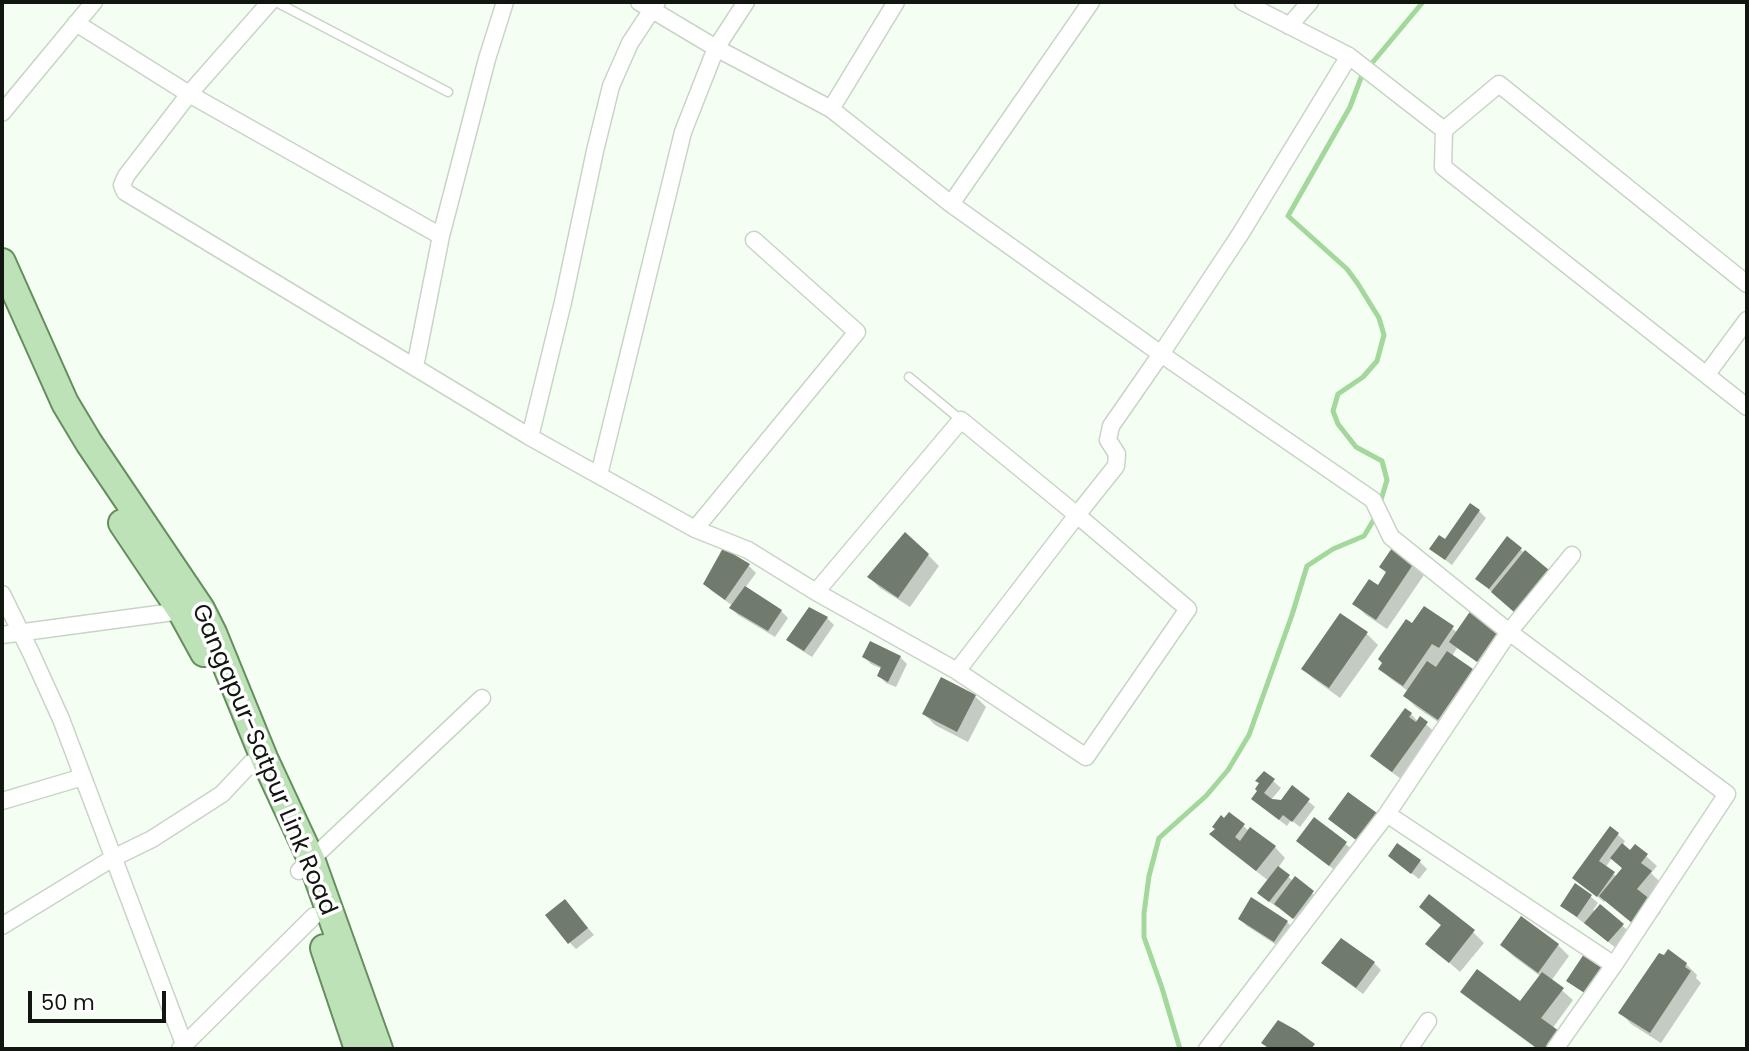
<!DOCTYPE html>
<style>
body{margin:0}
#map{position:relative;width:1749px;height:1051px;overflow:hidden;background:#f4fef3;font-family:Poppins,sans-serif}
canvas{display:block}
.frame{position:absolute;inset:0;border:4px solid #121611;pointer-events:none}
.scale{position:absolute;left:28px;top:991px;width:138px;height:32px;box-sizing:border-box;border:4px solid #121611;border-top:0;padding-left:9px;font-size:21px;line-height:24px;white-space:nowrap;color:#121611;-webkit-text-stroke:5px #fff;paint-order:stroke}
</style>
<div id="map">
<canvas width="1749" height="1051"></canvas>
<div class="frame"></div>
<div class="scale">50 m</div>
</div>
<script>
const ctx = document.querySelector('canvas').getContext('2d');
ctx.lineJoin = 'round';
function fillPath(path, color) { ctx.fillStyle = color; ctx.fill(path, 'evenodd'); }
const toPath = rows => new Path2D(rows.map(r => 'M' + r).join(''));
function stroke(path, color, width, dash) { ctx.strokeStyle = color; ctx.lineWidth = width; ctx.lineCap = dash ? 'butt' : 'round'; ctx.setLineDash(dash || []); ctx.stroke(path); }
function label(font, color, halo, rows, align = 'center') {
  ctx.font = font + ' Poppins,sans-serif'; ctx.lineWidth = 7; ctx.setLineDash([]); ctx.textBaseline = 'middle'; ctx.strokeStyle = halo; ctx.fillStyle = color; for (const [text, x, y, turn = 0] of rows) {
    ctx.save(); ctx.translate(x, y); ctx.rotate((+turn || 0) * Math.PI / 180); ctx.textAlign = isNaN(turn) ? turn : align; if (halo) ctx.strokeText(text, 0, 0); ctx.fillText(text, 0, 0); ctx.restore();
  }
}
fillPath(toPath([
 [1479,511,1486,518,1452,565,1431,549,1445,542],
 [1507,539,1548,571,1559,582,1526,622,1484,585],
 [724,550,749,566,756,573,745,588,781,611,788,618,775,637,738,615,731,608,733,606,712,591,705,584],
 [928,555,939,566,910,607,880,588,869,577],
 [1413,564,1424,575,1387,629,1366,615,1355,604],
 [1425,608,1458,633,1471,613,1505,638,1485,667,1457,648,1452,656,1472,670,1483,681,1450,730,1416,707,1405,696,1408,691,1391,679,1380,669],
 [1341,615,1367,634,1378,645,1340,698,1314,679,1303,669],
 [827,618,834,625,812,657,796,647,789,640],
 [864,657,900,657,907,664,896,687,886,683,879,676,882,669,871,664],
 [975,696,986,707,968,742,935,725,924,714],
 [1411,714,1418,722,1420,719,1438,735,1404,781,1383,766,1372,756],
 [1264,773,1281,788,1270,801,1308,801,1315,807,1300,827,1291,820,1287,826,1261,806,1259,791],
 [1230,814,1249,831,1275,847,1285,858,1278,868,1293,881,1295,879,1320,900,1301,924,1278,906,1277,907,1267,900,1269,881,1222,845,1211,834],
 [1376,814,1383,821,1364,846,1330,819],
 [1315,819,1353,850,1337,872,1305,847],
 [1611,829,1625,841,1622,846,1630,852,1646,856,1657,866,1651,873,1661,883,1648,900,1661,912,1644,933,1606,900,1604,902,1574,878],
 [1612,858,1623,869,1617,877,1605,868],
 [1390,856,1420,862,1427,869,1419,879],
 [1589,895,1598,903,1593,910,1622,925,1629,932,1616,948,1562,906],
 [1421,907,1473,932,1484,943,1460,972,1428,944,1442,926],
 [572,909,594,935,576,949,570,943],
 [1240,919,1287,922,1294,929,1281,948,1247,926],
 [1502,945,1558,945,1569,956,1551,981,1573,1000,1552,1029,1569,1043,1564,1049,1537,1049,1473,1002,1462,992,1520,1003,1540,976,1513,956],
 [1374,963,1381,970,1363,994,1331,970],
 [1686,964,1697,975,1696,978,1701,983,1661,1043,1631,1024,1621,1013]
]), '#0003');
stroke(toPath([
 [1380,503,1387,480,1382,461,1356,447,1338,424,1333,411,1338,394,1363,377,1377,361,1384,335,1379,318,1358,284,1347,269,1288,216,1350,107,1362,75,1423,2],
 [1180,1049,1162,988,1144,937,1144,913,1149,876,1159,838,1206,796,1228,770,1249,735,1292,615,1307,566,1333,549,1364,536,1376,516]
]), '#a3d79b', 5);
fillPath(toPath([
 [1470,503,1480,510,1445,560,1429,549,1439,535,1445,539],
 [905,532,929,554,898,598,867,577],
 [1507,536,1522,548,1489,589,1475,579],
 [723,548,750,564,725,600,703,584],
 [1392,548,1414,563,1376,620,1352,604,1369,579,1378,585,1386,572,1379,567],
 [1525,550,1549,570,1514,612,1491,592],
 [745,586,782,610,768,631,729,608],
 [1424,606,1454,626,1439,648,1432,644,1403,686,1378,669,1382,663,1378,659,1406,619,1412,623],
 [809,607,828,617,804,651,786,640],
 [1471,610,1499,630,1477,662,1449,642],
 [1340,613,1368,632,1329,688,1301,669],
 [870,641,901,656,888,682,877,676,881,667,862,657],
 [1447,651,1473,669,1438,720,1403,696,1427,661,1436,667],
 [941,677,976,695,957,732,922,714],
 [1405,708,1412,713,1409,717,1416,722,1420,716,1428,722,1392,772,1370,756],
 [1264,771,1275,779,1264,793,1272,799,1281,800,1292,785,1310,799,1292,822,1283,815,1279,820,1251,799,1257,791,1255,789,1259,783,1255,781],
 [1348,792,1377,813,1356,840,1328,819],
 [1229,812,1245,824,1235,837,1240,841,1250,827,1276,846,1256,871,1209,834,1215,829,1212,827,1221,815,1224,818],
 [1314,817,1347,842,1329,866,1296,841],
 [1610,826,1619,833,1599,861,1615,872,1597,897,1572,878],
 [1397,843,1421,860,1411,874,1388,856],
 [1622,843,1630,850,1635,844,1648,854,1641,863,1652,871,1637,889,1651,900,1632,923,1599,896,1622,868,1610,858],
 [1278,866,1290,875,1269,902,1257,893],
 [1295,876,1314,891,1293,919,1274,904],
 [1575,883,1592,895,1577,917,1560,906],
 [1429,894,1475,930,1449,963,1425,944,1441,925,1419,907],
 [1251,897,1288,921,1274,942,1238,919],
 [565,899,588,928,568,944,545,915],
 [1600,904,1624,924,1608,942,1584,923],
 [1521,916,1559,944,1538,973,1500,945],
 [1341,938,1375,962,1356,988,1321,963],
 [1668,949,1687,963,1685,967,1691,971,1650,1033,1618,1013,1659,953,1664,955],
 [1586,951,1599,960,1597,964,1604,969,1586,994,1566,981],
 [1477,969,1520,1001,1542,972,1564,988,1541,1018,1559,1031,1546,1049,1538,1049,1460,992],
 [1278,1020,1296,1030,1315,1044,1311,1049,1270,1049,1261,1043]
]), '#707b6e');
const service = toPath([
 [276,2,448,92],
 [909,377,961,420]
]);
const minor = toPath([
 [270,2,189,94,126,176,122,185,125,192,530,437,695,529,748,550,816,592,957,671,1086,757,1188,609,1077,515,957,671],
 [639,2,716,48,831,109],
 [1243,2,1349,56,1241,233,1161,354,1373,500,1391,537,1509,632,1727,794,1614,965,1555,1049],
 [76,23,189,94,441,236],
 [1289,26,1310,2],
 [1349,56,1444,130,1499,84,1747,284],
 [2,113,94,2],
 [1444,130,1443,167,1747,407],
 [951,204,1091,2],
 [415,367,441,236,487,59,505,2],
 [1707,374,1747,320],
 [530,437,563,302,595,151,611,86,630,43,657,2],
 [599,475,683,132,716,48,746,2],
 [695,529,857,332,754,240],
 [816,592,961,420,1077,515,1116,466,1117,454,1108,440,1111,426,1161,354,951,204,831,109,896,2],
 [2,594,31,653,61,719,184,1044],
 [2,635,181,611],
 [2,801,83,777],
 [1387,814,1614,965],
 [299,871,482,698],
 [2,926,113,858,152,839,222,794,251,763,264,758],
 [180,1049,314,916],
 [1207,1049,1387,814,1509,632,1572,555],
 [1409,1049,1428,1021]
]);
const primary = toPath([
 [2,262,65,403,89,443,201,609,213,633,264,758,311,859,379,1049],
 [122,523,181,611,204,653],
 [324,948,358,1049]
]);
stroke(service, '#c8d5c6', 11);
stroke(minor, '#c8d5c6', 19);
stroke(primary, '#658e5e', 30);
stroke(service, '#fff', 8);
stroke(minor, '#fff', 16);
stroke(primary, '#bee2b8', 26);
label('24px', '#121611', '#fff', [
 ["Gangapur-Satpur Link Road",263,760,67]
]);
</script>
